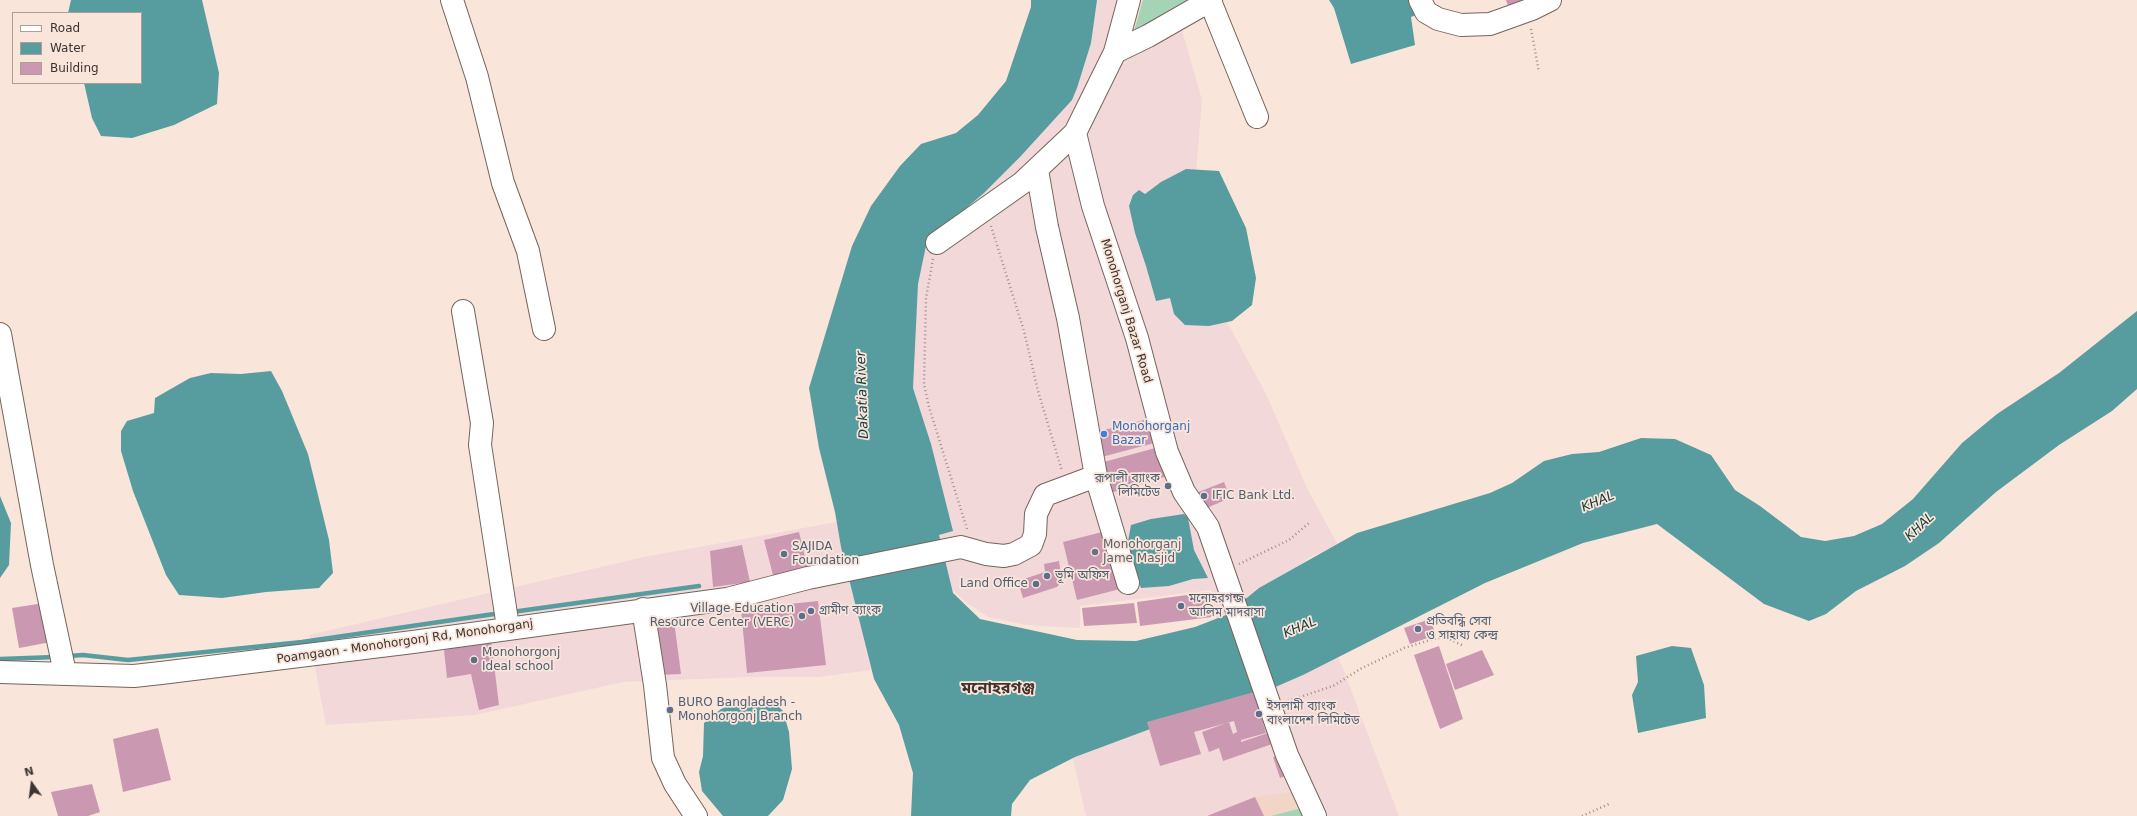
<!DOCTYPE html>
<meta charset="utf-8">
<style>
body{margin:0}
#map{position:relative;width:2137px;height:816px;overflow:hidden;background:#f9e5da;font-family:"DejaVu Sans",sans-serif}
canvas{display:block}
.legend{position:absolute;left:12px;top:12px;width:130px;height:72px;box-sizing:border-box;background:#f9e5da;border:1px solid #ad9e96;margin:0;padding:5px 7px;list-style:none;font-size:12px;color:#3c3430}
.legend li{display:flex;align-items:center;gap:8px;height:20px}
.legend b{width:20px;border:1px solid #ad9e96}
.north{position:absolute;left:12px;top:764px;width:40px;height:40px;-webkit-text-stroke:3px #f9e5da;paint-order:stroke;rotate:346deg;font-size:11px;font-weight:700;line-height:16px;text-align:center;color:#3c3430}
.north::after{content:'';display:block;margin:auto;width:14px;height:18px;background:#3c3430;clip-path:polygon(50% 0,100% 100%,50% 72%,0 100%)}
</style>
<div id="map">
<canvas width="2137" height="816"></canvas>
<ul class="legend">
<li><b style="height:5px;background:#fff"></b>Road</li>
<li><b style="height:11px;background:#579d9f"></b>Water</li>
<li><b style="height:11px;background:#cb98b2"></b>Building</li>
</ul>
<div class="north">N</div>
</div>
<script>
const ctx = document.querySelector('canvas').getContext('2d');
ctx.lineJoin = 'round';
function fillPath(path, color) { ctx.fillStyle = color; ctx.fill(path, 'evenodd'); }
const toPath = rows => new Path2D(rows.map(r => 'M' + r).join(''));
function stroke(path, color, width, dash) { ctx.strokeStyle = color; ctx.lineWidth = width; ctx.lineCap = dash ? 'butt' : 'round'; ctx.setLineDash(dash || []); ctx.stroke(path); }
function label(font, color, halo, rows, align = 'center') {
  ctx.font = font + ' "DejaVu Sans","Noto Sans Bengali",sans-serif'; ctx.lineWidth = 3.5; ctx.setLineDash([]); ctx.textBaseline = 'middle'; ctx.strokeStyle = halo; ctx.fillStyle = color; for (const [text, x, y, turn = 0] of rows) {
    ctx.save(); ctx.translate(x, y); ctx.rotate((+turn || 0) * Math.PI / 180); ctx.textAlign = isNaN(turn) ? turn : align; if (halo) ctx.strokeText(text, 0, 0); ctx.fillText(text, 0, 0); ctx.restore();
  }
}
fillPath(toPath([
 [1090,0,1181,0,1180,23,1202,100,1196,173,1226,320,1266,394,1307,488,1338,545,1310,557,1297,567,1342,666,1399,816,1086,816,1072,755,1203,711,1248,701,1216,618,1211,590,1080,606,1080,628,1026,625,988,617,967,603,947,585,856,605,871,670,818,677,748,677,623,682,475,715,326,725,309,635,644,557,941,503,910,390,921,241]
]), '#f3d8d9');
fillPath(toPath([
 [1295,791,1306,816,1207,816,1255,797]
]), '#f1d6c8');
fillPath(toPath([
 [1143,0,1209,0,1132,39],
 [1302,808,1305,816,1271,816]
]), '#a4d3b5');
fillPath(toPath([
 [71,0,202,0,219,73,217,104,174,125,132,138,101,136,92,118,84,83,141,83,141,13,68,13],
 [1031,0,1097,0,1091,43,1077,88,1072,100,1020,157,984,193,927,241,918,284,913,388,931,444,953,531,939,535,953,593,980,619,1077,640,1136,641,1195,627,1226,615,1259,588,1357,533,1490,493,1512,483,1544,461,1572,454,1599,452,1641,438,1675,439,1711,455,1735,490,1760,506,1801,537,1825,541,1854,536,1882,524,1913,499,1962,443,1997,414,2059,373,2137,311,2137,389,2112,411,2059,445,1996,492,1939,543,1905,566,1856,591,1826,614,1809,621,1764,604,1657,524,1583,543,1485,583,1303,675,1257,695,1177,719,1075,757,1030,780,1012,804,1011,816,911,816,913,773,899,725,874,679,841,547,835,512,819,448,809,388,852,246,871,206,900,166,921,144,956,133,978,115,1006,81,1031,7],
 [1329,0,1414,0,1419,14,1411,17,1415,45,1351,64,1334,8],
 [1186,169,1219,171,1246,228,1256,278,1252,305,1232,321,1209,326,1185,325,1174,314,1170,298,1156,301,1146,266,1135,233,1129,206,1133,195,1139,190,1145,194,1161,182],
 [271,371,282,391,308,454,329,540,333,573,319,588,266,592,222,598,179,595,166,575,133,491,121,451,121,431,127,421,154,413,155,398,190,378,211,373,241,374],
 [0,496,11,523,9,565,0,578],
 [1184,514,1188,518,1194,550,1208,578,1193,579,1169,586,1141,588,1127,547,1131,525,1151,519],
 [1672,646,1691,648,1704,685,1706,718,1638,733,1632,695,1638,682,1636,656],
 [746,700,763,700,775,703,783,711,789,732,792,769,783,800,768,816,723,816,702,791,699,772,703,756,704,723,721,709]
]), '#579d9f');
stroke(toPath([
 [512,612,699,586],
 [68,656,83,655,128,660,302,642,501,613],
 [0,659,56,657]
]), '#579d9f', 4.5);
fillPath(toPath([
 [1506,0,1535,0,1510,12],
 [1152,418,1158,442,1098,458,1092,433],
 [1159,447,1171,475,1107,494,1100,463],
 [1224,482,1230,498,1202,510,1191,495],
 [1106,531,1124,588,1077,600,1063,542],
 [799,532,808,569,774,579,764,540],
 [742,545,750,582,713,587,710,551],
 [1059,561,1062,581,1057,587,1023,598,1018,581,1045,572,1044,564],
 [1208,592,1212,617,1140,626,1137,602],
 [818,601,826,665,747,673,741,609],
 [44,603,51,642,19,648,12,608],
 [1134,603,1137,623,1084,626,1082,608],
 [673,613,681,674,658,675,650,618],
 [1430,619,1436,635,1410,644,1404,628],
 [491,640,499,705,479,710,471,674,447,678,444,650],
 [1439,646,1463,719,1440,729,1414,655],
 [1482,650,1494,675,1455,690,1446,664],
 [1254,692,1266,733,1241,740,1241,742,1271,732,1275,743,1223,761,1219,748,1209,752,1202,732,1229,722,1233,734,1237,732,1234,721,1194,732,1201,754,1160,766,1147,722],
 [158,728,171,780,123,792,113,739],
 [1284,753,1291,774,1280,778,1273,757],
 [92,784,100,812,88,816,58,816,51,792],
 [1255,797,1264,816,1207,816]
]), '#cb98b2');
const minor = toPath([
 [452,0,477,77,503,183,528,251,544,329],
 [1420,0,1426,12,1438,19,1461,25,1490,24,1532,9,1550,0],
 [1210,1,1257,117],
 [1115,52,1148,36,1211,0],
 [1075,133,1093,206,1137,338,1167,452,1184,492,1208,527,1287,755,1315,816],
 [1037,170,1047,227,1068,318,1096,476,1128,583],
 [937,243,1022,183,1075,133,1115,52,1129,0],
 [463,311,482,423,480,445,508,627],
 [0,334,42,565,65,673],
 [643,609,655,685,663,758,675,784,696,816],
 [0,672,134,676,161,673,413,642,727,599,808,578,961,547,986,554,1004,556,1014,554,1031,545,1035,534,1036,514,1045,495,1096,476]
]);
stroke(minor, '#75645b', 24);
stroke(toPath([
 [1531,29,1539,72],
 [991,226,1024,331,1038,391,1062,471],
 [933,259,926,298,924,384,929,407,967,529],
 [1239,564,1289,540,1309,523],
 [1288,701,1333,686,1362,668,1404,648,1437,638,1447,638,1464,646],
 [1582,816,1609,804]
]), '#9f9089', 2.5, [1, 3]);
stroke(minor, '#fff', 22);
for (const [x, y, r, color] of [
 [1104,434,4,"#3f7fe0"],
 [1168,486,4,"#5c6f8a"],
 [1204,496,4,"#5c6f8a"],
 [1095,552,4,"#6b7280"],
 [784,554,4,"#5c6f8a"],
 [1047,576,4,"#5c6f8a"],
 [1036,584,4,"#5c6f8a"],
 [1181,606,4,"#5c6f8a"],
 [811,611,4,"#5c6f8a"],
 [802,616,4,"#5c6f8a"],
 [1418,629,4,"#5c6f8a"],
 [474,660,4,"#5c6f8a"],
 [670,710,4,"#5c6f8a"],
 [1259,714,4,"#5c6f8a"]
]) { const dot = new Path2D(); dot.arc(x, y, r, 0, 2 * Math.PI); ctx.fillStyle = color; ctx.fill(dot); stroke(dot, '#f9e5da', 1.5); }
label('12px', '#3c3430', '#f9e5da', [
 ["Monohorganj Bazar Road",1126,311,73],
 ["Poamgaon - Monohorgonj Rd, Monohorganj",405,642,-8]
]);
label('12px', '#366cbe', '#f9e5da', [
 ["Monohorganj",1112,427],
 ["Bazar",1112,441]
], 'left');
label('12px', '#4e5e75', '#f9e5da', [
 ["রূপালী ব্যাংক",1160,479,"right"],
 ["লিমিটেড",1160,493,"right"],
 ["IFIC Bank Ltd.",1212,496],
 ["SAJIDA",792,547],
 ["Foundation",792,561],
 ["ভূমি অফিস",1055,576],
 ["Land Office",1028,584,"right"],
 ["মনোহরগন্জ",1189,599],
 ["আলিম মাদরাসা",1189,613],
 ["Village Education",794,609,"right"],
 ["Resource Center (VERC)",794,623,"right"],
 ["গ্রামীণ ব্যাংক",819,611],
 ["প্রতিবন্ধি সেবা",1426,622],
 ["ও সাহায্য কেন্দ্র",1426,636],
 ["Monohorgonj",482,653],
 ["Ideal school",482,667],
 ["BURO Bangladesh -",678,703],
 ["Monohorgonj Branch",678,717],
 ["ইসলামী ব্যাংক",1267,707],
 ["বাংলাদেশ লিমিটেড",1267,721]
], 'left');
label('12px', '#5b616d', '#f9e5da', [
 ["Monohorganj",1103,545],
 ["Jame Masjid",1103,559]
], 'left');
label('italic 13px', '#15383a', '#f9e5da', [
 ["Dakatia River",863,395,-92],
 ["KHAL",1598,502,-23],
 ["KHAL",1920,527,-43],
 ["KHAL",1300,628,-23]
]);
label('bold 16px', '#42332b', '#f9e5da', [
 ["মনোহরগঞ্জ",998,689]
]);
</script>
